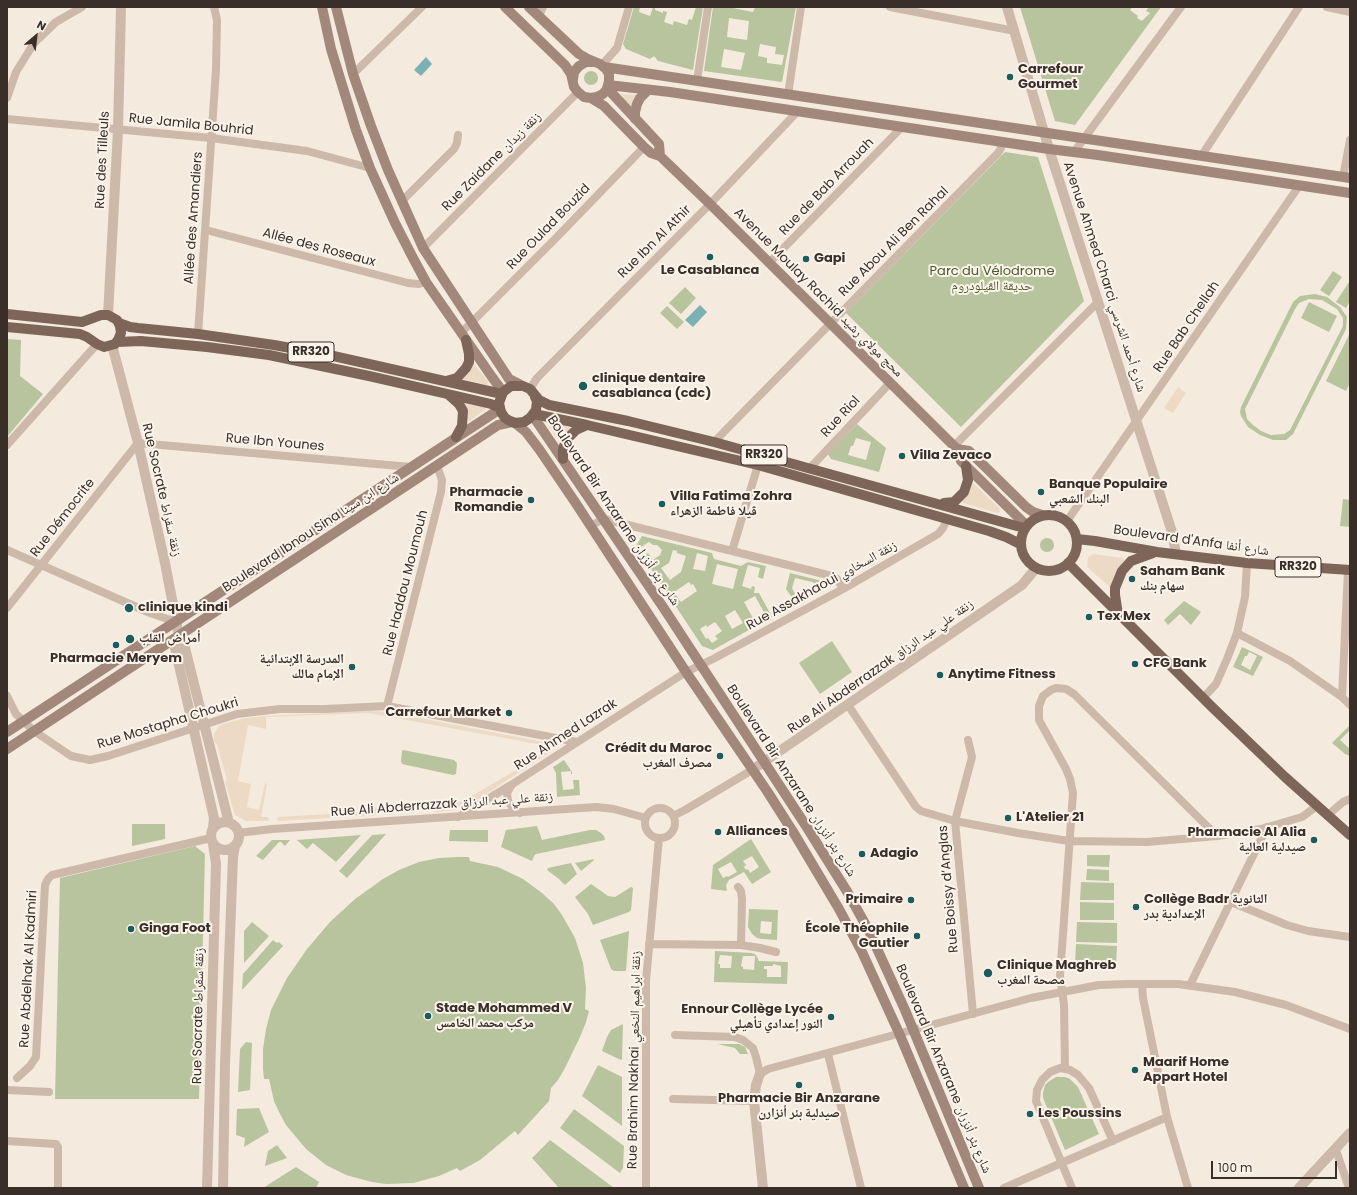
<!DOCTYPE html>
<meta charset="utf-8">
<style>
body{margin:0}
#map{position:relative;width:1357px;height:1195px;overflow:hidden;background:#f4eade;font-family:Poppins,sans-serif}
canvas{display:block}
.frame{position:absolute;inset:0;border:8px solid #3a2e29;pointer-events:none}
.north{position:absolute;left:16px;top:16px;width:40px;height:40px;-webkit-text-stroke:3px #fbf4eb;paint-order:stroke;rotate:28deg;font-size:11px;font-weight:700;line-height:16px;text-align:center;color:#3a2e29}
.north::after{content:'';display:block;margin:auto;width:14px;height:18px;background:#3a2e29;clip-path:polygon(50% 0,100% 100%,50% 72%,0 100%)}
.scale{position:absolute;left:1211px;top:1161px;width:126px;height:18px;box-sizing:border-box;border:2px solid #3a2e29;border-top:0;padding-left:5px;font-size:12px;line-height:14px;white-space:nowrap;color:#3a2e29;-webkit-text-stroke:3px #fbf4eb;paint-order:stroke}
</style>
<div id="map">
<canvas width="1357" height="1195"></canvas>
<div class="frame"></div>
<div class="north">N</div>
<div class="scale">100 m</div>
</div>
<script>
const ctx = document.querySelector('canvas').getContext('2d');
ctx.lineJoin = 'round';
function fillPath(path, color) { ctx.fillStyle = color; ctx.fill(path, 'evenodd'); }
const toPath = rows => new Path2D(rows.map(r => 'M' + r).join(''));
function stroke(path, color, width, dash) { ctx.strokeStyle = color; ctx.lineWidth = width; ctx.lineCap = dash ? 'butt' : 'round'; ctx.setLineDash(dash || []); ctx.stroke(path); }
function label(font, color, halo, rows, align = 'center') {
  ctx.font = font + ' Poppins,"Noto Naskh Arabic",sans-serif'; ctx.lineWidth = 4; ctx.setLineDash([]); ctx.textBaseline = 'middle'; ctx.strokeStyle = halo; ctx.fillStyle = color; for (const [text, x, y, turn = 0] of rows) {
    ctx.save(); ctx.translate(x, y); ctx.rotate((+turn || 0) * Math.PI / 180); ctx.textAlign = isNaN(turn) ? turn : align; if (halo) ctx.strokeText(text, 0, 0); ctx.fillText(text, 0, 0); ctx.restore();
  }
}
fillPath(toPath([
 [634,7,640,7,639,12,650,16,653,7,655,7,655,10,663,13,663,11,667,12,664,22,673,25,674,21,687,25,689,19,692,20,696,7,703,7,693,70,658,61,654,56,650,59,626,49,623,44],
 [713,7,733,7,733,8,753,12,755,7,796,7,782,82,704,71],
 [729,18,749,21,747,40,727,37],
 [760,44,776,47,775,54,784,55,782,65,767,63,767,58,758,56],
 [724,49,745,53,741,70,721,67],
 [1020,7,1132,7,1130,10,1138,16,1137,18,1142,21,1150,13,1146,11,1148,8,1147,7,1161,7,1075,125,1055,121],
 '584 78a7 7 0 1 1 14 0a7 7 0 1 1-14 0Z',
 [1005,152,1038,157,1084,301,961,427,846,313],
 [1333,271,1342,277,1329,296,1320,290],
 [1349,282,1350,283,1350,301,1346,308,1336,302],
 [685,287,696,298,681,314,669,303],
 [1315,294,1327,297,1340,307,1347,317,1346,329,1293,434,1286,440,1273,440,1260,435,1248,427,1241,416,1240,412,1241,407,1293,302,1300,296],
 [1309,299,1322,300,1337,309,1343,318,1343,326,1290,430,1284,434,1271,435,1261,431,1253,425,1247,419,1245,409,1295,309,1299,303],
 [1309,302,1337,316,1329,332,1301,318],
 [667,306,684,322,677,329,660,313],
 [1349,335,1350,336,1350,383,1346,391,1326,381],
 [7,339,21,340,20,376,43,394,7,437],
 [857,424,886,448,879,472,831,459,828,454],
 [856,438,871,442,866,460,848,455,851,446,853,446],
 [1343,499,1350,500,1350,527,1340,526],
 [642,536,712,553,714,559,741,566,748,562,766,566,763,579,758,577,760,568,748,565,742,586,751,589,752,586,755,587,754,593,759,593,772,617,713,650,702,646,636,546],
 [649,542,653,545,657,545,662,550,660,555,653,560,648,553,644,556,639,548],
 [673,550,677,551,677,553,686,556,681,572,670,580,661,568,669,563],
 [697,553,708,556,705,571,693,569],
 [717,564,738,569,733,589,712,584],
 [689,582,691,585,693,584,697,591,681,602,674,592],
 [755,596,765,614,754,620,744,602],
 [735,610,743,623,732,629,725,616],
 [715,622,722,631,715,636,718,639,712,643,708,638,706,639,700,629,706,625,707,627],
 '1040 545a7 7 0 1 1 14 0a7 7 0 1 1-14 0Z',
 [790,573,822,581,823,588,796,603,786,589],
 [795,578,813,582,815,585,814,588,797,598,792,588],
 [1184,601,1201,612,1191,625,1180,614,1168,625,1164,620],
 [832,641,852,672,820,694,799,663],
 [1242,647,1263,657,1253,676,1233,667],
 [1249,652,1257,656,1250,670,1241,665,1245,656,1247,656],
 [1350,725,1350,730,1340,740,1350,749,1350,756,1345,754,1332,743],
 [403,750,454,760,457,763,456,774,453,775,402,764,401,761,402,751],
 [564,760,572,772,572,774,571,774,571,771,561,772,563,790,574,789,573,780,579,780,580,795,557,797,556,773,553,767],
 [132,824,165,824,165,839,132,846],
 [537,826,542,840,590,830,596,830,601,833,604,836,605,840,536,854,534,856,532,861,501,847,506,830],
 [450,830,488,830,488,842,449,841],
 [386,834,347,878,339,871,372,835],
 [361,835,336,862,313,843,307,849,297,840],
 [751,839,771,872,752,884,744,872,729,880,726,885,727,891,711,889,713,865],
 [752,856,759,867,750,873,748,869,746,870,744,867,746,865,743,861],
 [731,862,737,872,728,877,727,876,723,878,718,869],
 [272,840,290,840,285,846,281,842,279,842,263,860,256,856],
 [195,846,205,854,199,1099,55,1099,60,878],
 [1087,855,1110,855,1109,867,1087,866],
 [458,857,469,857,470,861,498,867,523,879,542,893,554,904,562,915,575,938,583,963,586,988,585,1009,589,1011,586,1022,580,1037,565,1068,558,1080,551,1088,549,1101,518,1135,515,1131,480,1160,460,1171,457,1168,439,1176,413,1183,386,1184,372,1182,346,1175,326,1165,306,1149,286,1125,279,1112,274,1101,269,1079,264,1079,263,1069,263,1049,266,1029,271,1010,287,978,307,949,330,922,355,899,383,879,399,870,419,862,439,858],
 [594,859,593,861,581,871,575,863],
 [571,863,577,874,565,885,559,879,547,870,548,868],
 [1087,869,1109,870,1109,881,1086,880],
 [1081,882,1114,883,1114,900,1080,900],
 [591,884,608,896,615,897,631,887,633,888,631,910,629,912,593,925,588,914,575,897],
 [1080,902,1114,903,1114,920,1080,920],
 [749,909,778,910,777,940,762,939,757,938,752,934,748,927],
 [761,921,772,922,771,934,760,933],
 [252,922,269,936,244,963,244,931],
 [1077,922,1117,923,1117,943,1076,942],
 [629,931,626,971,614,971,611,969,600,940],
 [273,940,277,943,279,942,283,946,242,990,243,974],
 [1076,944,1117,946,1116,965,1075,964],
 [715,951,752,953,756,955,759,961,788,962,787,984,714,982],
 [720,955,732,956,731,968,720,968,720,964,718,964],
 [743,956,755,956,754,970,743,969,743,967,741,966],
 [773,964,781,966,781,977,767,977,767,969,764,969,764,966,773,966],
 [623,1024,622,1059,621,1060,602,1051,607,1037,611,1030],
 [246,1042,252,1043,250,1090,238,1092,240,1049],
 [717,1044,739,1044,745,1047,748,1054,740,1054,735,1048],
 [598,1065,622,1077,622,1126,582,1096],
 [1056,1077,1065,1077,1070,1079,1078,1087,1099,1134,1065,1150,1043,1098,1043,1093,1045,1085,1048,1082],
 [259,1108,269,1132,244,1147,245,1138,236,1135,237,1109],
 [574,1109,624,1146,623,1168,620,1173,560,1128],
 [550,1140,614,1188,559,1188,532,1158],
 [277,1145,287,1158,265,1166,268,1151],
 [296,1167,319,1182,316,1188,263,1188]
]), '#b8c49d');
fillPath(toPath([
 [621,94,637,95,632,108,623,98],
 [473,363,488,381,487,385,463,379],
 [1178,387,1186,393,1173,413,1164,408],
 [466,404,485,408,486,409,469,421,466,417],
 [546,422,569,427,571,429,561,441,559,442],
 [973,483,999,508,1000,512,997,513,963,503,962,500,971,484],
 [1092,554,1123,558,1124,560,1110,587,1087,567,1088,558],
 [369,711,389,712,543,742,547,754,471,804,455,810,436,812,430,808,380,812,377,815,356,816,354,815,355,813,368,812,369,808,461,802,544,754,543,745,368,713,266,717,266,729,248,725,238,781,251,784,247,807,259,810,265,783,267,784,261,817,268,817,269,819,268,821,246,821,235,815,225,782,227,780,217,744,214,742,214,734,219,726,223,724,246,718,266,716],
 [345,813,347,815,345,817,278,821,277,819,278,817]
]), '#eddac5');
fillPath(toPath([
 [426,57,432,64,421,76,414,70],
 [700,305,707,312,693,327,685,320]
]), '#7cb1b3');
stroke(toPath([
 [890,7,1015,31],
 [1327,7,1350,12],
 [539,16,543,7],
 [602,65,617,48,629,7],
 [353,74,422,7],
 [697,81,708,7],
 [788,95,801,7],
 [7,98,16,72,34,43,56,22,82,7],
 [7,119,211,138,307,151,370,168],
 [1074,152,1181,7],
 [1202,155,1299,7],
 [1343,177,1350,140],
 [402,201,454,149,457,143,458,135],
 [206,230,408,283,419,284,426,282],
 [423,248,578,92],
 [769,263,902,127],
 [461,333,558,236,644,147],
 [198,334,216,70,217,20,214,7],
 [530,389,537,378,710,204,797,112],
 [714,442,998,153,1001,148,1000,142],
 [7,445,97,344],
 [954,446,1098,302],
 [810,468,890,383],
 [1067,521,1299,186],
 [590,526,604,519,832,576,837,579,843,589],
 [7,550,150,613,176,622],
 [732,551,758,465],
 [7,608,138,443,411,467],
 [1237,633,1290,661,1342,697,1350,705],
 [7,696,16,714,34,731,71,756,90,760,108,756,237,714,280,709,325,709,387,706,577,742],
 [1342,697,1348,570],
 [1203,698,1216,684,1227,659,1237,633,1245,597,1247,563],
 [848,705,916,807,921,811,955,821,1018,833,1069,841,1147,842,1217,836,1261,829,1302,817,1317,806],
 [387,706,441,492,442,480,437,466],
 [968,740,972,757,955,821,973,1014],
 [511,786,507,793,508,801,512,807,520,813],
 '645 823a15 15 0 1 1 30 0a15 15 0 1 1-30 0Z',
 [1328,815,1343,802,1350,799],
 [673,816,685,810,752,770],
 [458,817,511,785,686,672,713,659,843,589,938,534,943,528,947,519],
 [238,833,272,829,596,807,614,809,646,818],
 [738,887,741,891,742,899,741,945],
 [1231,902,1287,925,1308,931,1350,937],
 [649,944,741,945,760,948,776,952],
 [1142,984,1143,998,1167,1117,1188,1188],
 [1190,985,1267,827],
 [675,1035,735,1037,743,1040,753,1048,756,1057,760,1074,768,1069,1031,998,1099,985,1128,984,1178,984,1235,992,1286,1005,1350,1029],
 [828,1054,861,1188],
 [1065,1068,1064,1005,1060,976,1073,793,1070,779,1066,769,1039,720,1039,706,1043,696,1051,690,1056,688,1066,689,1074,694,1217,836],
 [17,1078,30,1066,36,1057,45,885,48,879,52,875,211,838],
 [7,1090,49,1092],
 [673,1099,754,1101],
 [7,1141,56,1144,58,1147,58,1188],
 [1336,1150,1349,1188],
 [646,1188,646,981,659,838],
 [1004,1188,1167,1117],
 [1072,1188,1036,1101,1037,1090,1042,1080,1050,1072,1060,1068,1070,1070,1078,1075,1089,1088,1113,1141]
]), '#cdb9a9', 8);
stroke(toPath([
 [1007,7,1049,149,1172,532,1176,554],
 [108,315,118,130,121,7],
 [112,345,138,443,165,563,179,636,179,642,175,648,214,818,213,828],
 [179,642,184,644,229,823],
 [752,770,1022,585,1036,568],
 '211 836a14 14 0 1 1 28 0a14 14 0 1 1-28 0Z',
 [760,1074,756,1085,754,1101,763,1188],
 [207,1188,216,864,213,844],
 [223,1188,225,1064,233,857,235,846],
 [1299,1188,1350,1133]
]), '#cdb9a9', 10);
stroke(toPath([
 [322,7,331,49,356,130,370,168,395,223,413,258,426,282,492,377,503,392],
 [336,7,353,74,371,126,388,170,423,248,509,379,521,385],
 [505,7,565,65,571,74,574,87,578,92,584,97,591,98,597,97,603,94,607,89,609,81,609,74,606,69,600,64,588,59,579,54,529,7],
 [604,67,1350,178],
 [573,80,574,72,579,66,586,62,594,62],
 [608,85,670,92,1049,149,1098,155,1350,193],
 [607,88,659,144,660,156],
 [591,98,604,106,644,147,651,153,660,156,710,204,954,446,957,449,961,461,1026,525],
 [635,119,635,112,637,104,640,98,648,90],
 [533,416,663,607,806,826,848,893,869,931,905,1010,979,1188],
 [515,423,526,432,539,449,575,502,686,672,767,791,795,835,839,909,862,952,899,1033,964,1188],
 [957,449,969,451,1026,507,1033,512,1042,515],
 [7,732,500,409],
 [7,749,486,433,498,425,512,422]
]), '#a1887a', 10);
stroke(toPath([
 [7,314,82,322,101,315,108,315,117,320,120,326,121,333,118,340,115,344,104,347,97,344,87,337,80,334,7,327],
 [119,323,130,327,138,328,198,334,274,345,329,355,502,394],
 [117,342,141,341,207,347,269,355,369,376,491,404,500,408],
 [446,381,457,378,466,368,469,362,469,354,466,340],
 [449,395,459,404,463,411,462,426,456,437],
 [535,397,537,401,536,410,530,418,524,422,515,423,510,421,505,418,501,412,499,403,503,392,511,386,523,386,530,389,539,400,549,405,628,421,714,442,1024,528],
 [534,414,587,425,758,465,989,531,1006,537,1020,544],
 [563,459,563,449,566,440,576,430,587,425],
 [944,503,954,502,964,492,968,480,966,466],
 '1021 543a28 28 0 1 1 56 0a28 28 0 1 1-56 0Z',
 [1077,539,1095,541,1157,552,1247,563,1350,570],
 [1068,563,1212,707,1285,777,1350,835],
 [1118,614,1115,595,1115,588,1122,571,1131,561,1153,553]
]), '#7d655a', 10);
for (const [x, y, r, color] of [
 [1010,77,4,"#1c5b5e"],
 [710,257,4,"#1c5b5e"],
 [806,259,4,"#1c5b5e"],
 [583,386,5,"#1c5b5e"],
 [902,456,4,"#1c5b5e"],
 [1041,492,4,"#1c5b5e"],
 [531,500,4,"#1c5b5e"],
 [662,504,4,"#1c5b5e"],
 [1132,579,4,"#1c5b5e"],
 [129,608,5,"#1c5b5e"],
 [1089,617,4,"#1c5b5e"],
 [130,639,5,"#1c5b5e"],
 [116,645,4,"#1c5b5e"],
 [1135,664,4,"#1c5b5e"],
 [352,667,4,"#1c5b5e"],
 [940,675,4,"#1c5b5e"],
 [509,713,4,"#1c5b5e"],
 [720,756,4,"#1c5b5e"],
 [1008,818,4,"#1c5b5e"],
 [718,832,4,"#1c5b5e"],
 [1314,840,4,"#1c5b5e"],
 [862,854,4,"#1c5b5e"],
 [911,900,4,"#1c5b5e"],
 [1136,907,4,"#1c5b5e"],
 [131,929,4,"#1c5b5e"],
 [917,936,4,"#1c5b5e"],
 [988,973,5,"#1c5b5e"],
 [428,1016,4,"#1c5b5e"],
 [831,1017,4,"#1c5b5e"],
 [1135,1070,4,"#1c5b5e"],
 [799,1085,4,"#1c5b5e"],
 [1030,1114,4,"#1c5b5e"]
]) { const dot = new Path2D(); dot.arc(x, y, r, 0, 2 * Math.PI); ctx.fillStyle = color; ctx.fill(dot); stroke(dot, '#fbf4eb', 1.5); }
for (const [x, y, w] of [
 [311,352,46],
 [764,455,46],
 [1298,567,46]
]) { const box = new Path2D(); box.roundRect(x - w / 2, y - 10, w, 20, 3); ctx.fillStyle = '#fbf4eb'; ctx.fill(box); stroke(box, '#3a2e29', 1); }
label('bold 12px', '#3a2e29', null, [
 ["RR320",311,352],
 ["RR320",764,455],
 ["RR320",1298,567]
]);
label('bold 13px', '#3a2e29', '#fbf4eb', [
 ["Carrefour",1018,70],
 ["Gourmet",1018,85],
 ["Gapi",814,259],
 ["Le Casablanca",710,271,"center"],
 ["clinique dentaire",592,379],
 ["casablanca (cdc)",592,394],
 ["Villa Zevaco",910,456],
 ["Banque Populaire",1049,485],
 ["البنك الشعبي",1049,500],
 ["Pharmacie",523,493,"right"],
 ["Romandie",523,508,"right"],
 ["Villa Fatima Zohra",670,497],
 ["ڤيلا فاطمة الزهراء",670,512],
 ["Saham Bank",1140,572],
 ["سهام بنك",1140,587],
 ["clinique kindi",138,608],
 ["Tex Mex",1097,617],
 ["أمراض القلب",139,639],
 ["Pharmacie Meryem",116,659,"center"],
 ["المدرسة الإبتدائية",344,660,"right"],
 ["الإمام مالك",344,675,"right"],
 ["CFG Bank",1143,664],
 ["Anytime Fitness",948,675],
 ["Carrefour Market",501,713,"right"],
 ["Crédit du Maroc",712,749,"right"],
 ["مصرف المغرب",712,764,"right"],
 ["L'Atelier 21",1016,818],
 ["Alliances",726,832],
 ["Pharmacie Al Alia",1306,833,"right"],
 ["صيدلية العالية",1306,848,"right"],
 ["Adagio",870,854],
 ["Primaire",903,900,"right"],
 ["Collège Badr الثانوية",1144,900],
 ["الإعدادية بدر",1144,915],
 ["Ginga Foot",139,929],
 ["École Théophile",909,929,"right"],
 ["Gautier",909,944,"right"],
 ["Clinique Maghreb",997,966],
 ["مصحة المغرب",997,981],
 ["Stade Mohammed V",436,1009],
 ["مركب محمد الخامس",436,1024],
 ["Ennour Collège Lycée",823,1010,"right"],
 ["النور إعدادي تأهيلي",823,1025,"right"],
 ["Maarif Home",1143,1063],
 ["Appart Hotel",1143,1078],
 ["Pharmacie Bir Anzarane",799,1099,"center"],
 ["صيدلية بئر أنزارن",799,1114,"center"],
 ["Les Poussins",1038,1114]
], 'left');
label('13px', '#3a2e29', '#fbf4eb', [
 ["Rue Jamila Bouhrid",191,125,6],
 ["Rue des Tilleuls",103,160,-87],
 ["Rue Zaidane زنقة زيدان",492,162,-45],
 ["Rue de Bab Arrouah",827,187,-46],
 ["Allée des Amandiers",194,218,-86],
 ["Rue Oulad Bouzid",549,227,-46],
 ["Rue Ibn Al Athir",655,242,-45],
 ["Rue Abou Ali Ben Rahal",894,242,-45],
 ["Allée des Roseaux",319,248,15],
 ["Avenue Ahmed Charci شارع أحمد الشرسي",1104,277,72],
 ["Avenue Moulay Rachid محج مولاي رشيد",818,293,45],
 ["Rue Bab Chellah",1187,327,-56],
 ["Rue Riol",841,417,-47],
 ["Rue Ibn Younes",275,443,5],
 ["Rue Socrate زنقة سقراط",161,490,77],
 ["Boulevard Bir Anzarane شارع بئر أنزران",613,511,56],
 ["Rue Démocrite",63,518,-52],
 ["Boulevard Ibnou Sina شارع ابن سينا",311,533,-33],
 ["Boulevard d'Anfa شارع أنفا",1191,541,8],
 ["Rue Haddou Moumouh",406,583,-76],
 ["Rue Assakhaoui زنقة السخاوي",822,586,-29],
 ["Rue Ali Abderrazzak زنقة علي عبد الرزاق",881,667,-35],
 ["Rue Mostapha Choukri",168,724,-17],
 ["Rue Ahmed Lazrak",566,735,-33],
 ["Boulevard Bir Anzarane شارع بئر أنزران",791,781,57],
 ["Rue Ali Abderrazzak زنقة علي عبد الرزاق",442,805,-4],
 ["Rue Boissy d’Anglas",949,889,-95],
 ["Rue Abdelhak Al Kadmiri",29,969,-87],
 ["Rue Socrate زنقة سقراط",199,1016,-89],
 ["Rue Brahim Nakhai زنقة ابراهيم النخعي",635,1060,-89],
 ["Boulevard Bir Anzarane شارع بئر أنزران",943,1069,67]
]);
label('13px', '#4a5a2c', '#fbf4eb', [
 ["Parc du Vélodrome",992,272],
 ["حديقة الڤيلودروم",992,287]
]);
</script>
